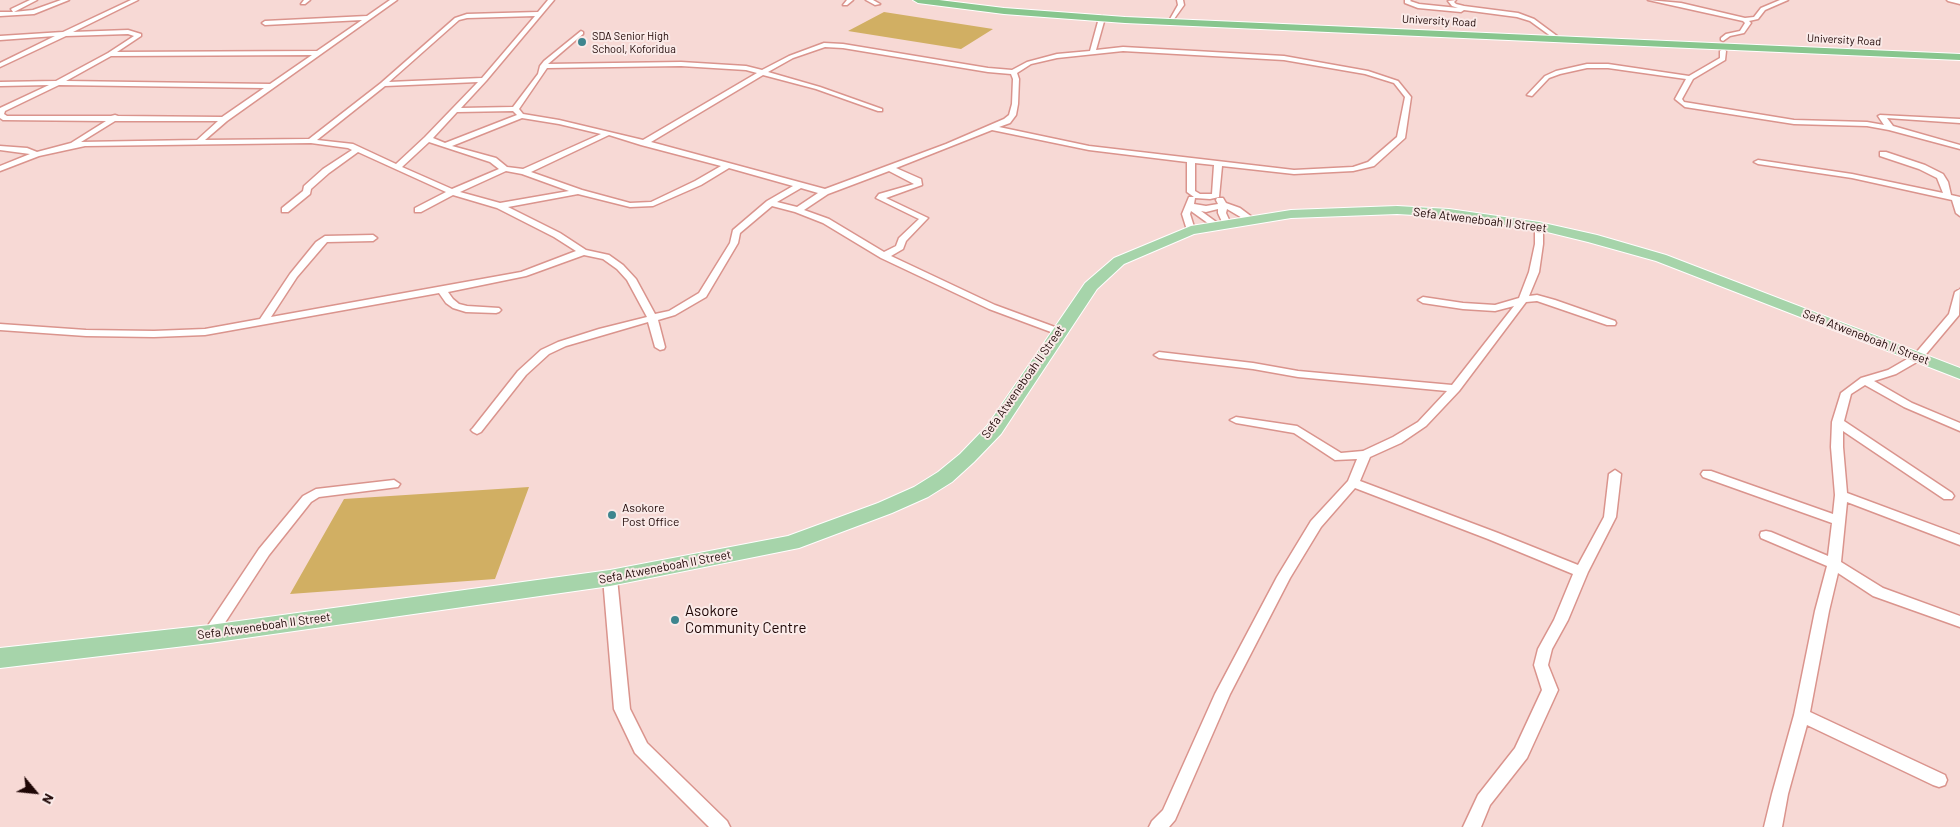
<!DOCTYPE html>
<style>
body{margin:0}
#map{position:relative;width:1960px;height:827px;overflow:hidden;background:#f7d9d5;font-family:Barlow,sans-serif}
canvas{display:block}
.north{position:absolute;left:10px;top:767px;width:50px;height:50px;-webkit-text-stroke:4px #faeae8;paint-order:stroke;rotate:118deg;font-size:14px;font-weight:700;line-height:20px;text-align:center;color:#1e0605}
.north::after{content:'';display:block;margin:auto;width:18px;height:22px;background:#1e0605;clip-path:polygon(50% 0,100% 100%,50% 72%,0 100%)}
</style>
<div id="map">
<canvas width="1960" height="827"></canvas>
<div class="north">N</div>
</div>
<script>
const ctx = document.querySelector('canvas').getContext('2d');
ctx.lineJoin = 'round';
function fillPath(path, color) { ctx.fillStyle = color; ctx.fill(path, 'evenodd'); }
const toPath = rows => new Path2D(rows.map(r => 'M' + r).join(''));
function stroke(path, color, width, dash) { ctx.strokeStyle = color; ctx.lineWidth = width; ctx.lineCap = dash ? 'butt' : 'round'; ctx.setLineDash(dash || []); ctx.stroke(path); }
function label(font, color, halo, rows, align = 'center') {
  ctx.font = font + ' Barlow,sans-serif'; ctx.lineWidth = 4; ctx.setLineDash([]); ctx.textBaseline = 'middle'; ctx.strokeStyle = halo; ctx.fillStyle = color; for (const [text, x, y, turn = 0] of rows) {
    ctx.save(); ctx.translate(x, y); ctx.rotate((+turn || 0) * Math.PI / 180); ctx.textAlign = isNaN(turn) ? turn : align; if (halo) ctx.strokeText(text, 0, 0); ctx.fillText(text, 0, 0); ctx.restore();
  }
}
fillPath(toPath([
 [884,12,993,29,961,49,848,31],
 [529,487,495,579,290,594,344,499]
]), '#d1af63');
const minor = toPath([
 [30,0,37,0,14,12,33,10,61,0,69,0,34,14,0,16,0,12,13,12,11,9,30,0],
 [131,0,138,0,73,32,128,30,141,34,141,36,117,52,317,51,362,20,265,25,262,23,265,21,367,16,390,0,397,0,227,121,205,140,309,139,381,83,455,18,467,14,538,12,548,0,554,0,486,81,461,108,513,107,538,74,540,66,544,61,581,31,583,32,583,34,548,64,681,62,746,66,762,70,789,56,824,43,843,44,988,68,1012,70,1027,62,1057,54,1090,51,1099,18,1102,16,1105,18,1096,50,1123,47,1284,56,1368,71,1398,81,1411,97,1405,138,1374,166,1353,171,1294,174,1222,166,1219,197,1210,199,1195,198,1194,204,1206,206,1218,204,1216,200,1217,198,1223,198,1226,203,1240,208,1256,220,1255,222,1249,222,1227,209,1226,213,1231,224,1227,227,1223,224,1218,213,1218,209,1206,212,1201,211,1219,224,1219,228,1216,229,1191,211,1190,214,1195,230,1191,233,1187,230,1182,214,1189,197,1194,197,1187,192,1187,162,1089,150,992,130,896,168,921,179,922,185,886,198,928,218,906,241,903,249,891,256,995,305,1063,330,1064,332,1063,334,1059,335,989,309,881,258,823,223,795,212,772,206,740,233,738,243,706,297,675,315,658,320,665,347,664,349,660,350,655,347,648,322,566,346,549,354,526,375,481,432,477,434,473,432,471,430,473,428,518,371,541,350,558,342,599,329,647,317,627,280,617,269,603,259,584,255,526,276,448,292,453,299,459,304,467,306,499,308,501,310,499,312,496,313,466,312,453,308,446,303,439,293,205,335,154,337,86,336,0,330,0,324,86,330,154,331,205,329,260,319,290,274,316,242,325,236,373,235,377,238,373,241,327,242,297,277,271,317,521,272,576,251,554,237,497,208,453,195,421,212,415,212,415,208,446,192,358,152,329,173,311,189,310,194,288,212,282,212,282,208,303,191,304,186,323,169,352,150,348,148,311,143,85,146,39,156,0,171,0,166,30,154,0,150,0,146,27,148,37,152,71,143,106,121,3,120,0,118,0,108,49,85,0,86,0,82,56,81,108,53,134,36,128,34,66,36,0,67,0,63,55,36,0,40,0,36,63,32,131,0],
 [535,16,482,78,389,82,459,20,467,18,535,16],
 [825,47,843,48,988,72,1011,74,1013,79,1012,104,1009,115,1004,119,946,144,825,189,651,142,763,75,816,89,878,111,882,111,882,109,820,87,768,72,793,58,825,47],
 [1123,51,1284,60,1365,74,1394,83,1405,97,1397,137,1368,162,1353,167,1294,170,1089,146,999,127,1010,123,1016,115,1018,104,1019,79,1017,73,1031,64,1057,58,1123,51],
 [312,55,270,84,66,81,111,56,312,55],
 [681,66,746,70,757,73,643,140,559,120,523,114,519,109,547,68,681,66],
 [478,82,425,137,396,164,353,144,317,140,385,86,478,82],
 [59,85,264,88,222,117,118,116,115,115,111,116,7,116,4,114,5,111,59,85],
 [513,111,517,115,445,143,433,138,457,112,513,111],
 [522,118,559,124,601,134,523,169,507,167,496,158,452,146,522,118],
 [115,121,218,121,197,140,81,142,115,121],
 [609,135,641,145,721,166,695,181,651,202,630,203,582,190,531,172,609,135],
 [429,142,490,162,499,169,452,189,402,167,429,142],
 [1195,163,1214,165,1212,194,1200,194,1195,191,1195,163],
 [729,168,793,186,767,201,733,230,730,243,699,293,669,311,655,314,636,279,623,265,609,255,586,250,560,233,508,207,578,194,630,207,653,206,701,185,729,168],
 [506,171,522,174,569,191,500,203,460,192,506,171],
 [889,171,914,184,879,194,876,198,919,219,899,238,896,246,884,252,829,219,804,210,828,194,889,171],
 [801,188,818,193,797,207,777,202,801,188],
 [304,0,310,0,305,4,301,4,304,0],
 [847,0,853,0,847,5,843,5,847,0],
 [866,0,873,0,880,4,875,5,866,0],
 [1177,0,1183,0,1184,5,1174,19,1170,19,1178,5,1177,0],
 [1405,0,1411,0,1410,1,1419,4,1458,8,1452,6,1448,1,1456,0,1454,2,1456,4,1464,6,1518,13,1534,19,1557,36,1552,37,1530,21,1517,17,1464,10,1461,12,1418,8,1405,3,1405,0],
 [1648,0,1681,3,1745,18,1754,17,1761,8,1780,0,1788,0,1765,10,1758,19,1749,21,1751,23,1744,33,1730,36,1723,41,1721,40,1721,38,1726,34,1740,31,1745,23,1743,21,1648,0],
 [1947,0,1960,0,1960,4,1948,1,1947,0],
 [1723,49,1726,51,1725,60,1693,79,1682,99,1684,102,1794,120,1867,122,1884,125,1878,116,1880,115,1960,119,1960,123,1887,118,1893,126,1960,145,1960,149,1889,130,1867,126,1794,124,1685,107,1675,99,1686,79,1608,68,1587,68,1560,74,1549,78,1532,96,1527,95,1545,76,1556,71,1587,64,1608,64,1689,76,1720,58,1720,51,1723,49],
 [1880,152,1886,152,1925,165,1943,174,1948,182,1951,195,1960,197,1960,216,1956,213,1952,200,1852,178,1758,164,1754,162,1758,160,1852,174,1943,193,1937,178,1919,169,1880,156,1880,152],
 [1539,223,1543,226,1543,244,1539,272,1529,296,1537,295,1555,300,1615,321,1616,323,1615,325,1607,325,1537,301,1526,302,1459,391,1426,426,1401,443,1370,457,1360,481,1498,533,1578,565,1604,517,1609,474,1615,470,1621,474,1616,517,1588,572,1568,620,1552,649,1548,665,1558,690,1527,758,1490,805,1481,827,1463,827,1478,795,1515,748,1542,690,1534,665,1538,649,1554,620,1573,574,1488,539,1355,488,1321,527,1290,578,1230,694,1175,820,1169,827,1149,827,1152,821,1163,810,1215,694,1277,577,1311,521,1348,481,1357,459,1335,460,1294,433,1236,423,1230,420,1236,417,1297,426,1341,453,1363,451,1393,437,1418,422,1447,391,1298,377,1253,369,1159,358,1154,355,1159,352,1253,363,1298,371,1452,385,1514,306,1495,311,1463,309,1423,303,1418,300,1423,297,1463,303,1495,305,1519,298,1529,272,1535,244,1535,226,1539,223],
 [1960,289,1959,315,1922,359,1896,374,1874,381,1912,403,1960,423,1960,431,1904,407,1865,385,1851,394,1844,421,1952,493,1954,496,1952,499,1944,499,1843,431,1843,447,1847,493,1960,535,1960,545,1847,502,1841,562,1883,588,1960,616,1960,627,1873,596,1838,573,1829,611,1810,712,1945,775,1947,780,1945,785,1939,787,1933,785,1807,725,1788,794,1782,827,1764,827,1772,794,1794,715,1815,611,1827,566,1761,538,1760,535,1761,532,1766,531,1771,532,1828,556,1832,523,1703,477,1701,474,1703,471,1711,471,1833,514,1835,495,1831,447,1832,422,1841,393,1861,378,1888,370,1914,355,1949,314,1955,292,1960,289],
 [394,480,400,484,398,487,319,497,311,502,269,555,215,638,210,640,205,638,203,634,205,630,259,549,303,496,316,489,394,480],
 [610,573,615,575,617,578,630,709,647,743,727,821,730,827,709,827,635,753,614,709,603,578,605,575,610,573]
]);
const primary = toPath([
 [1397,206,1449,209,1539,222,1597,235,1666,255,1960,368,1960,379,1656,261,1588,242,1539,230,1449,217,1397,214,1291,218,1194,234,1124,264,1097,289,1001,434,974,462,952,482,928,497,892,513,799,548,610,586,210,643,0,668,0,648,210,625,610,570,788,536,878,503,914,487,938,472,960,454,987,426,1085,283,1114,258,1191,226,1291,210,1397,206]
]);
const trunk = toPath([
 [913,0,939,0,1004,8,1125,17,1960,54,1960,60,1125,23,1004,14,918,3,913,0]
]);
stroke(minor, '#da948d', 3);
stroke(primary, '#fff', 2);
stroke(trunk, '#fff', 2);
fillPath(minor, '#fff');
fillPath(primary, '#a6d4aa');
fillPath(trunk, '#88c68e');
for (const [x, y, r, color] of [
 [582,42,5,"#3e858e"],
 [612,515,5,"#3e858e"],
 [675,620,5,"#3e858e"]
]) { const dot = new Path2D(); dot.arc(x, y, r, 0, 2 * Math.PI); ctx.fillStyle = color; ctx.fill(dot); stroke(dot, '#faeae8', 2); }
label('11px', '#1e0605', '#faeae8', [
 ["University Road",1439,21,3],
 ["University Road",1844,40,3]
]);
label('11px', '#1e0605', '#faeae8', [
 ["SDA Senior High",592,36],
 ["School, Koforidua",592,49]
], 'left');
label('12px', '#1e0605', '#faeae8', [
 ["Sefa Atweneboah II Street",1480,220,7],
 ["Sefa Atweneboah II Street",1866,337,21],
 ["Sefa Atweneboah II Street",1023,382,-55],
 ["Sefa Atweneboah II Street",665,567,-11],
 ["Sefa Atweneboah II Street",264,626,-8]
]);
label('12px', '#1e0605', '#faeae8', [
 ["Asokore",622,508],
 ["Post Office",622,522]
], 'left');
label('15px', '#1e0605', '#faeae8', [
 ["Asokore",685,611],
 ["Community Centre",685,628]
], 'left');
</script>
